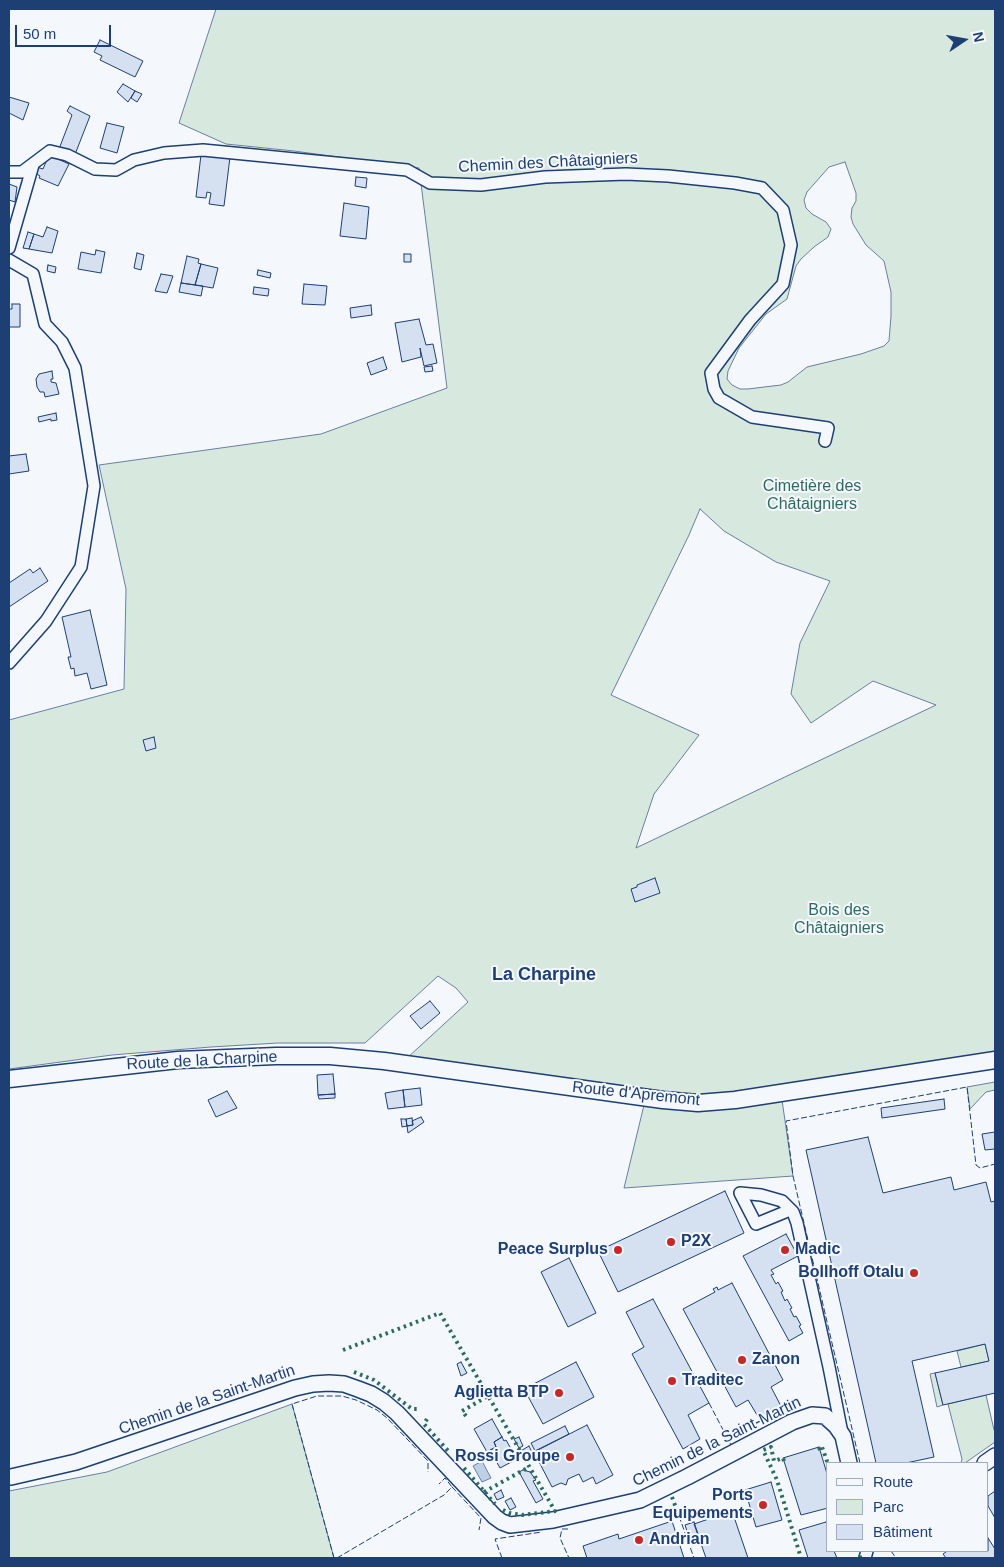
<!DOCTYPE html>
<meta charset="utf-8">
<style>
body{margin:0}
#map{position:relative;width:1004px;height:1567px;overflow:hidden;background:#f4f7fb;font-family:Arial,sans-serif}
canvas{display:block}
.frame{position:absolute;inset:0;border:10px solid #1d3f73;pointer-events:none}
.legend{position:absolute;left:826px;top:1462px;width:162px;height:90px;box-sizing:border-box;background:#f4f7fb;border:1px solid #9eadc5;margin:0;padding:6px 9px;list-style:none;font-size:15px;color:#1d3f73}
.legend li{display:flex;align-items:center;gap:10px;height:25px}
.legend b{width:25px;border:1px solid #9eadc5}
.north{position:absolute;left:939px;top:15px;width:50px;height:50px;-webkit-text-stroke:4px #f4f7fb;paint-order:stroke;rotate:78deg;font-size:14px;font-weight:700;line-height:20px;text-align:center;color:#1d3f73}
.north::after{content:'';display:block;margin:auto;width:18px;height:22px;background:#1d3f73;clip-path:polygon(50% 0,100% 100%,50% 72%,0 100%)}
.scale{position:absolute;left:15px;top:25px;width:96px;height:22px;box-sizing:border-box;border:2px solid #1d3f73;border-top:0;padding-left:6px;font-size:15px;line-height:18px;white-space:nowrap;color:#1d3f73;-webkit-text-stroke:4px #f4f7fb;paint-order:stroke}
</style>
<div id="map">
<canvas width="1004" height="1567"></canvas>
<div class="frame"></div>
<ul class="legend">
<li><b style="height:6px;background:#f4f7fb"></b>Route</li>
<li><b style="height:14px;background:#d7e8df"></b>Parc</li>
<li><b style="height:14px;background:#d5e0f0"></b>Bâtiment</li>
</ul>
<div class="north">N</div>
<div class="scale">50 m</div>
</div>
<script>
const ctx = document.querySelector('canvas').getContext('2d');
ctx.lineJoin = 'round';
function fillPath(path, color) { ctx.fillStyle = color; ctx.fill(path, 'evenodd'); }
const toPath = rows => new Path2D(rows.map(r => 'M' + r).join(''));
function stroke(path, color, width, dash) { ctx.strokeStyle = color; ctx.lineWidth = width; ctx.lineCap = dash ? 'butt' : 'round'; ctx.setLineDash(dash || []); ctx.stroke(path); }
function label(font, color, halo, rows, align = 'center') {
  ctx.font = font + ' Arial,sans-serif'; ctx.lineWidth = 4; ctx.setLineDash([]); ctx.textBaseline = 'middle'; ctx.strokeStyle = halo; ctx.fillStyle = color; for (const [text, x, y, turn = 0] of rows) {
    ctx.save(); ctx.translate(x, y); ctx.rotate((+turn || 0) * Math.PI / 180); ctx.textAlign = isNaN(turn) ? turn : align; if (halo) ctx.strokeText(text, 0, 0); ctx.fillText(text, 0, 0); ctx.restore();
  }
}
const green = toPath([
 [216,9,995,9,995,1052,737,1091,705,1095,676,1096,406,1059,468,1002,456,988,438,976,365,1043,278,1043,211,1047,112,1055,9,1069,9,720,124,689,126,589,99,465,321,434,447,388,419,168,294,151,226,144,179,123,216,9],
 [845,162,856,193,856,201,852,208,851,217,853,224,866,245,884,261,891,292,891,316,889,341,884,346,861,354,807,367,788,382,781,385,748,389,740,389,732,385,727,379,728,371,739,348,766,314,787,299,796,266,801,259,814,247,828,237,831,229,826,222,812,214,806,208,804,200,807,192,829,167,845,162],
 [700,509,724,531,776,562,830,581,800,643,791,694,811,723,873,681,936,705,636,848,654,794,699,735,611,695,689,535,700,509],
 [995,1082,995,1090,986,1092,970,1109,967,1087,995,1082],
 [782,1100,793,1176,624,1188,644,1105,782,1100],
 [985,1344,989,1361,961,1367,957,1351,985,1344],
 [935,1373,943,1405,937,1407,930,1374,935,1373],
 [986,1395,994,1430,995,1430,995,1442,965,1463,961,1463,962,1459,948,1404,986,1395],
 [292,1404,334,1558,9,1558,9,1491,107,1472,292,1404]
]);
fillPath(green, '#d7e8df');
stroke(green, '#687fa3', 1);
const water = toPath([
 [482,1461,491,1478,482,1482,473,1466,482,1461]
]);
fillPath(water, '#bed0e5');
stroke(water, '#687fa3', 1);
const building = toPath([
 [100,40,143,61,135,77,100,60,102,56,94,52,100,40],
 [123,84,135,91,128,102,117,92,123,84],
 [135,91,142,94,137,102,131,98,135,91],
 [9,97,29,103,23,120,9,113,9,97],
 [70,106,90,116,74,157,59,149,72,115,67,111,70,106],
 [107,123,124,127,117,153,100,148,107,123],
 [49,155,69,164,58,186,39,178,40,176,35,173,37,167,43,169,49,155],
 [201,155,230,157,224,206,209,204,211,193,207,192,206,198,196,197,201,155],
 [356,177,367,178,366,188,355,186,356,177],
 [9,184,17,187,15,202,9,200,9,184],
 [344,203,369,207,366,239,340,236,344,203],
 [47,227,58,231,52,253,29,249,34,234,43,237,47,227],
 [28,232,34,234,29,249,23,248,28,232],
 [96,250,105,252,101,273,78,269,81,252,95,255,96,250],
 [137,253,144,255,141,270,134,268,137,253],
 [404,254,411,254,411,262,404,262,404,254],
 [187,256,199,259,198,263,201,264,195,285,181,283,187,256],
 [201,264,218,268,213,288,195,285,201,264],
 [48,265,56,267,55,273,47,271,48,265],
 [258,270,271,273,270,278,257,275,258,270],
 [161,274,173,276,167,293,155,291,161,274],
 [181,283,203,286,201,296,179,292,181,283],
 [304,284,327,286,325,305,302,304,304,284],
 [254,287,269,289,268,296,253,294,254,287],
 [12,304,20,304,20,327,9,327,9,309,12,309,12,304],
 [371,305,372,315,351,318,350,308,371,305],
 [419,319,426,345,433,344,437,363,424,366,420,348,421,357,402,362,395,323,419,319],
 [383,357,387,369,371,375,367,363,383,357],
 [432,366,433,371,425,372,424,367,432,366],
 [52,371,53,379,51,379,51,382,56,383,59,394,45,397,44,392,40,392,37,387,36,379,39,374,52,371],
 [56,413,57,420,51,421,51,419,39,422,38,417,56,413],
 [26,454,29,471,9,474,9,456,26,454],
 [40,568,48,581,9,607,9,583,30,569,33,573,40,568],
 [90,610,107,685,91,689,87,673,75,676,74,668,71,669,68,657,71,657,62,617,90,610],
 [154,737,156,748,146,751,143,740,154,737],
 [655,878,660,893,635,902,631,889,637,887,637,885,655,878],
 [430,1001,440,1013,421,1029,410,1016,430,1001],
 [333,1074,335,1094,318,1095,317,1075,333,1074],
 [420,1088,422,1105,405,1107,403,1090,420,1088],
 [403,1090,405,1107,388,1109,385,1093,403,1090],
 [227,1091,237,1108,216,1117,208,1100,227,1091],
 [335,1094,335,1098,319,1099,318,1095,335,1094],
 [944,1099,945,1109,882,1118,881,1108,944,1099],
 [421,1117,424,1122,408,1133,407,1126,413,1125,412,1121,421,1117],
 [412,1118,413,1125,407,1126,406,1119,412,1118],
 [401,1119,406,1119,407,1126,402,1127,401,1119],
 [995,1132,995,1149,985,1150,982,1134,995,1132],
 [868,1137,883,1193,951,1177,954,1190,986,1182,991,1202,995,1201,995,1393,943,1405,935,1373,989,1361,985,1344,912,1361,934,1457,906,1463,876,1463,806,1150,868,1137],
 [725,1191,744,1233,618,1292,598,1251,725,1191],
 [786,1234,798,1256,771,1270,774,1274,771,1275,776,1284,778,1282,783,1291,781,1292,785,1301,787,1299,792,1308,790,1309,794,1317,796,1316,801,1325,799,1326,803,1333,789,1341,743,1256,786,1234],
 [569,1258,596,1313,568,1327,541,1272,569,1258],
 [732,1283,783,1380,771,1387,782,1408,760,1420,748,1400,736,1407,683,1309,715,1292,713,1289,717,1287,718,1290,732,1283],
 [653,1299,709,1403,688,1415,700,1439,683,1449,632,1354,644,1347,626,1312,653,1299],
 [461,1362,467,1373,461,1376,457,1364,461,1362],
 [576,1362,594,1397,543,1424,524,1389,576,1362],
 [492,1419,502,1437,494,1442,496,1447,487,1452,474,1429,492,1419],
 [587,1425,613,1475,596,1484,593,1477,583,1482,579,1474,568,1479,566,1485,561,1483,552,1487,534,1452,587,1425],
 [565,1426,569,1434,535,1451,531,1443,565,1426],
 [502,1437,504,1441,506,1440,517,1459,500,1468,490,1450,496,1447,494,1442,502,1437],
 [519,1437,523,1446,519,1448,514,1439,519,1437],
 [529,1446,532,1452,522,1457,519,1452,529,1446],
 [819,1447,828,1477,828,1508,801,1515,783,1458,819,1447],
 [523,1470,530,1472,536,1480,533,1481,543,1499,536,1503,519,1472,523,1470],
 [771,1482,782,1520,756,1527,745,1490,771,1482],
 [501,1490,504,1497,497,1500,494,1494,501,1490],
 [995,1491,995,1518,988,1506,988,1496,995,1491],
 [511,1498,516,1507,510,1510,505,1501,511,1498],
 [732,1511,748,1558,706,1558,694,1524,732,1511],
 [672,1521,684,1558,587,1558,583,1546,618,1534,619,1539,672,1521],
 [694,1522,698,1534,689,1537,685,1525,694,1522],
 [826,1522,828,1528,828,1551,834,1551,837,1558,808,1558,799,1530,826,1522],
 [988,1538,995,1549,995,1558,946,1558,943,1554,946,1552,946,1551,988,1551,988,1538]
]);
fillPath(building, '#d5e0f0');
stroke(building, '#1d3f73', 1);
const minor = toPath([
 [9,172,22,172,50,151,67,155,95,169,116,170,134,160,164,153,203,150,407,170,430,183,481,185,545,177,626,174,668,176,735,183,762,188,783,210,791,245,783,284,750,320,711,373,714,389,719,398,752,417,828,428,825,441],
 [9,248,33,165],
 [9,260,33,274,45,324,62,342,75,368,94,486,81,567,46,621,9,663],
 [790,1210,756,1224,740,1193,761,1195,782,1201,793,1212,797,1223,829,1367,842,1433],
 [865,1558,867,1551]
]);
const tertiary = toPath([
 [985,1463,995,1456],
 [11,1477,76,1462,295,1388,313,1384,329,1383,344,1384,358,1389,371,1394,384,1402,397,1413,495,1517,502,1522,510,1525,553,1520,640,1500,687,1477,792,1422,812,1415,825,1416,836,1426,843,1436,849,1463]
]);
const secondary = toPath([
 [9,1079,178,1060,276,1056,330,1056,384,1061,663,1100,698,1103,735,1100,995,1060]
]);
stroke(minor, '#1d3f73', 14);
stroke(tertiary, '#1d3f73', 18);
stroke(secondary, '#1d3f73', 19);
stroke(minor, '#f4f7fb', 11);
stroke(tertiary, '#f4f7fb', 15);
stroke(secondary, '#f4f7fb', 16);
stroke(toPath([
 [343,1350,440,1313,555,1511,522,1515,509,1513,503,1510],
 [354,1372,374,1380,412,1409,420,1409],
 [466,1416,462,1411,488,1396],
 [427,1419,424,1424,450,1453],
 [820,1450,819,1447,822,1447,828,1464],
 [784,1461,783,1458,774,1461,771,1447,763,1450,777,1480,801,1558],
 [464,1468,495,1504],
 [484,1492,529,1467],
 [672,1497,679,1516],
 [860,1558,860,1551]
]), '#2c6c60', 4, [2.5, 4]);
stroke(toPath([
 [709,1403,731,1445],
 [860,1463,793,1176,786,1121,967,1087,976,1165,980,1168,995,1164],
 [452,1487,481,1518,479,1530],
 [679,1516,694,1558],
 [568,1529,562,1529,560,1538,569,1558],
 [891,1551,896,1558],
 [334,1558,292,1404,317,1396,342,1396,356,1400,377,1410,387,1418,428,1461,428,1472],
 [337,1558,444,1495,452,1487,445,1478,439,1484],
 [502,1558,495,1539,542,1532]
]), '#1d3f73', 1, [6, 2.5]);
for (const [x, y, r, color] of [
 [671,1242,5,"#c62828"],
 [618,1250,5,"#c62828"],
 [785,1250,5,"#c62828"],
 [914,1273,5,"#c62828"],
 [742,1360,5,"#c62828"],
 [672,1381,5,"#c62828"],
 [559,1393,5,"#c62828"],
 [570,1457,5,"#c62828"],
 [763,1505,5,"#c62828"],
 [639,1540,5,"#c62828"]
]) { const dot = new Path2D(); dot.arc(x, y, r, 0, 2 * Math.PI); ctx.fillStyle = color; ctx.fill(dot); stroke(dot, '#f4f7fb', 2); }
label('16px', '#1d3f73', '#f4f7fb', [
 ["Chemin des Châtaigniers",548,163,-3],
 ["Route de la Charpine",202,1061,-3],
 ["Route d'Apremont",636,1094,6],
 ["Chemin de la Saint-Martin",207,1400,-19],
 ["Chemin de la Saint-Martin",717,1442,-26]
]);
label('16px', '#2c6c60', '#f4f7fb', [
 ["Cimetière des",812,487],
 ["Châtaigniers",812,505],
 ["Bois des",839,911],
 ["Châtaigniers",839,929]
]);
label('bold 16px', '#1d3f73', '#f4f7fb', [
 ["P2X",681,1242],
 ["Peace Surplus",608,1250,"right"],
 ["Madic",795,1250],
 ["Bollhoff Otalu",904,1273,"right"],
 ["Zanon",752,1360],
 ["Traditec",682,1381],
 ["Aglietta BTP",549,1393,"right"],
 ["Rossi Groupe",560,1457,"right"],
 ["Ports",753,1496,"right"],
 ["Equipements",753,1514,"right"],
 ["Andrian",649,1540]
], 'left');
label('bold 18px', '#1d3f73', '#f4f7fb', [
 ["La Charpine",544,975]
]);
</script>
